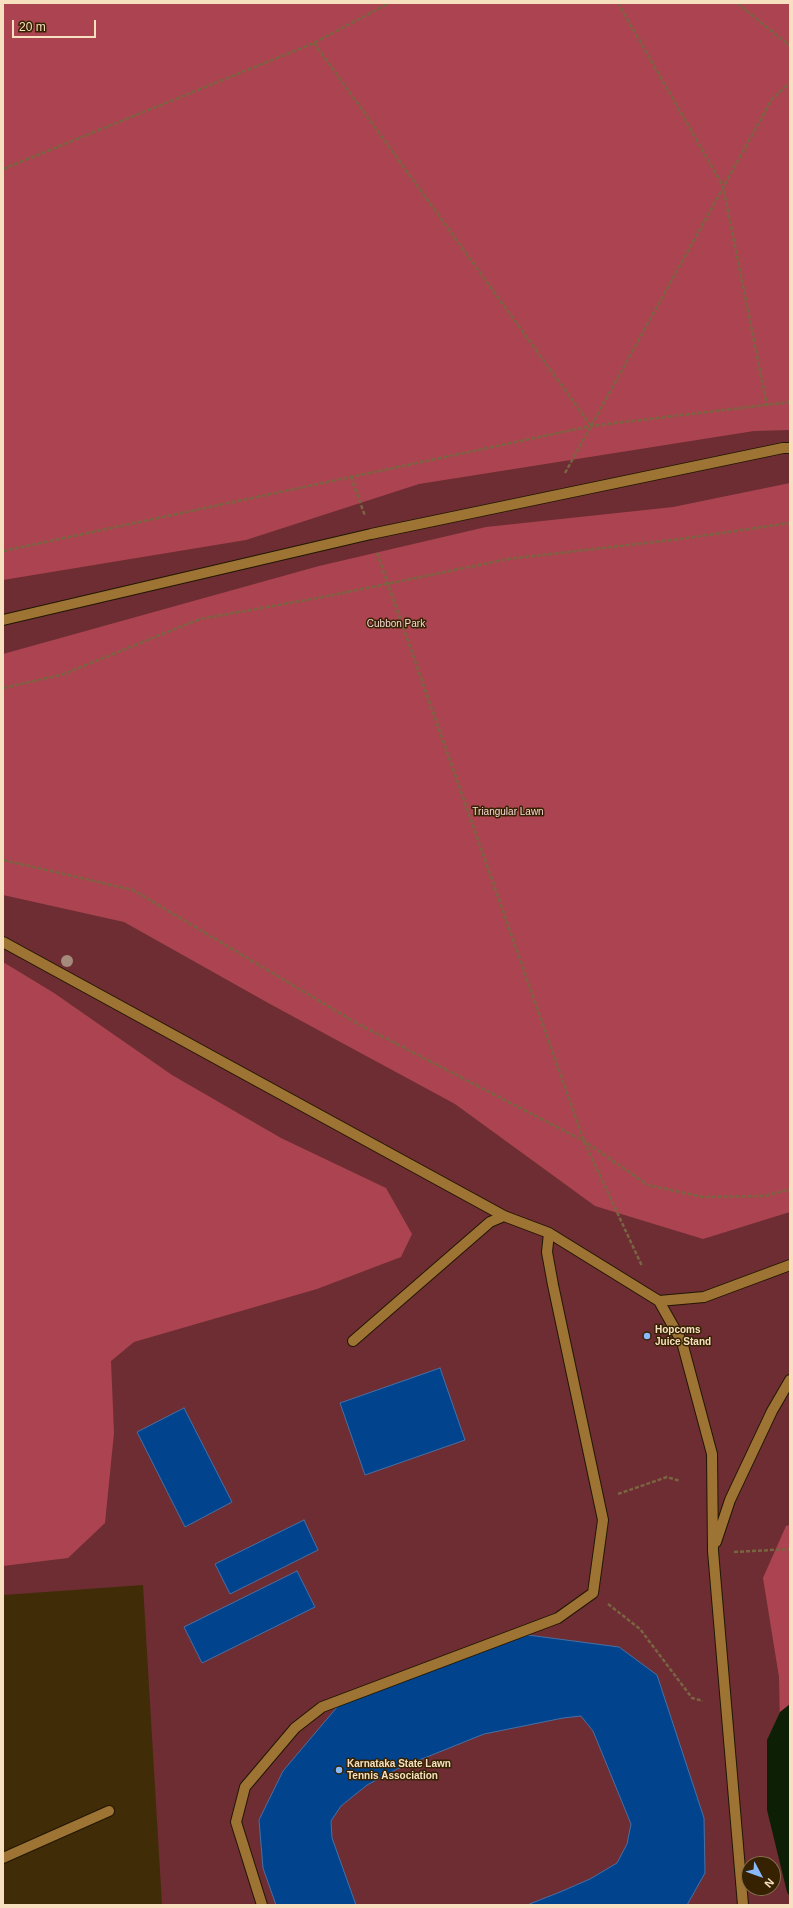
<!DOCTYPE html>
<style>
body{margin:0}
#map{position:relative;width:793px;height:1908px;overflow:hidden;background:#412c08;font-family:Arial,sans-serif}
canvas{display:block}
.frame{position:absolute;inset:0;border:4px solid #f6e0c0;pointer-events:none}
.north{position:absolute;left:741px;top:1856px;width:40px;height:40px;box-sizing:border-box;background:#362200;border:1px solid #836e4d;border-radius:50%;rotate:131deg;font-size:11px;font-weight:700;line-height:16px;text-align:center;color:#f6e0c0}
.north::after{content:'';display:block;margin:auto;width:14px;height:18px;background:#89bafc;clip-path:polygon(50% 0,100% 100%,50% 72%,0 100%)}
.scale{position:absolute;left:12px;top:20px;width:84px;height:18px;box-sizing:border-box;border:2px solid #f6e0c0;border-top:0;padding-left:5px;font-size:12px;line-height:14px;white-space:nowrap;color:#f6e0c0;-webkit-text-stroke:3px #362200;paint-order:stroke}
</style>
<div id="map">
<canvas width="793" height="1908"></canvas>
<div class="frame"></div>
<div class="north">N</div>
<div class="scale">20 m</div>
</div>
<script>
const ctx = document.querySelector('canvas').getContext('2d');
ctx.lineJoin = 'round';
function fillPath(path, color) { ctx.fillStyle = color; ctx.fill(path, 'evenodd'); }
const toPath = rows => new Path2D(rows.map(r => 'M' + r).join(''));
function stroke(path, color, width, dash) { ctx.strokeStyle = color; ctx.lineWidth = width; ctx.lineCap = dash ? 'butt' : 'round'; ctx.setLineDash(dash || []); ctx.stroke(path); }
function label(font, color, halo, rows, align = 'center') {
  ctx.font = font + ' Arial,sans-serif'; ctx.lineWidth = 3; ctx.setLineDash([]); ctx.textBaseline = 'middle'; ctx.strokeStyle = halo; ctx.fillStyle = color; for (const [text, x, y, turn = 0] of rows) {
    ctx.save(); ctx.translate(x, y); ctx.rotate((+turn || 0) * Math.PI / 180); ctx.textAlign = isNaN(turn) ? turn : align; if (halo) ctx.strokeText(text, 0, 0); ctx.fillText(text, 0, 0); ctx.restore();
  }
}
fillPath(toPath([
 [3,3,790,3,790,1905,162,1905,143,1585,3,1595],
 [749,1864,773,1864,773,1888,749,1888]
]), '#6d2d33');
fillPath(toPath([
 [3,3,790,3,790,430,754,431,419,484,246,540,3,580],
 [790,483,790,1212,703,1239,595,1206,455,1104,270,1004,124,922,3,895,3,654,319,566,486,527,673,507],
 [3,962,54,993,172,1075,281,1138,386,1188,412,1234,401,1257,317,1289,134,1342,111,1361,114,1433,105,1523,68,1558,3,1566],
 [790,1525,790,1800,781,1775,779,1677,763,1578,786,1526]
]), '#ab4450');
fillPath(toPath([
 [790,1704,790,1897,787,1892,767,1810,767,1740,780,1712]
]), '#0d1f04');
const building = toPath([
 [440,1368,465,1440,365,1475,340,1403,440,1368],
 [184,1408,232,1502,185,1527,137,1432,184,1408],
 [304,1520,318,1550,230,1594,215,1564,304,1520],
 [297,1571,315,1607,202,1663,184,1627,297,1571],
 [528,1635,619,1647,657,1675,704,1818,705,1873,687,1905,527,1905,560,1892,590,1879,617,1863,627,1844,631,1824,593,1731,581,1716,563,1718,484,1734,397,1769,367,1785,341,1806,331,1821,332,1838,356,1905,276,1905,263,1868,259,1820,283,1771,338,1706,448,1661,528,1635]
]);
fillPath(building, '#01448d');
stroke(building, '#476fa5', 1);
const minor = toPath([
 [3,620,371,534,783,448,790,448],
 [3,942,504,1216,549,1233,659,1301,704,1297,790,1265],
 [659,1301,682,1342,712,1454,713,1551,743,1905],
 [353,1341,490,1222,504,1216],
 [716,1542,730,1500,772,1411,790,1380],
 [3,1858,109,1811],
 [262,1905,236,1822,245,1787,295,1728,322,1707,558,1618,593,1593,603,1520,553,1285,547,1252,549,1233]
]);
stroke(minor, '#221603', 12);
stroke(toPath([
 [25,3,35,3],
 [618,3,723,186,767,406],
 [737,3,790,46],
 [314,43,591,426],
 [3,169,314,43,389,3],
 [565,473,772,99,790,83],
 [351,477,365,516],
 [3,551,591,426,790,402],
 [377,553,584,1141,642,1266],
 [3,688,61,675,200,619,323,597,508,559,680,539,790,523],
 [3,860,133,890,358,1024,584,1141,648,1185,703,1197,765,1196,790,1189],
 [618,1494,667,1477,680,1481],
 [734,1552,790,1549],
 [608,1604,640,1629,692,1698,703,1701]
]), '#7a6441', 2.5, [4, 2]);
stroke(minor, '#9d7433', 10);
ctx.fillStyle = '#a58b7b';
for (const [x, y] of [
 [67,961]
]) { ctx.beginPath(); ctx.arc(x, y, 6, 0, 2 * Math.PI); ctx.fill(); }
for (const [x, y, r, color] of [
 [647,1336,4,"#89bafc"],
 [339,1770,4,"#89bafc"]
]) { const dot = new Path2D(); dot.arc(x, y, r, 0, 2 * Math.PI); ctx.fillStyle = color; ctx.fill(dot); stroke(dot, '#362200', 1.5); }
label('10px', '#f6d8d9', '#362200', [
 ["Cubbon Park",396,624],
 ["Triangular Lawn",508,812]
]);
label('bold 10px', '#f6e0c0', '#362200', [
 ["Hopcoms",655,1330],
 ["Juice Stand",655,1342],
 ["Karnataka State Lawn",347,1764],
 ["Tennis Association",347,1776]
], 'left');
</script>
